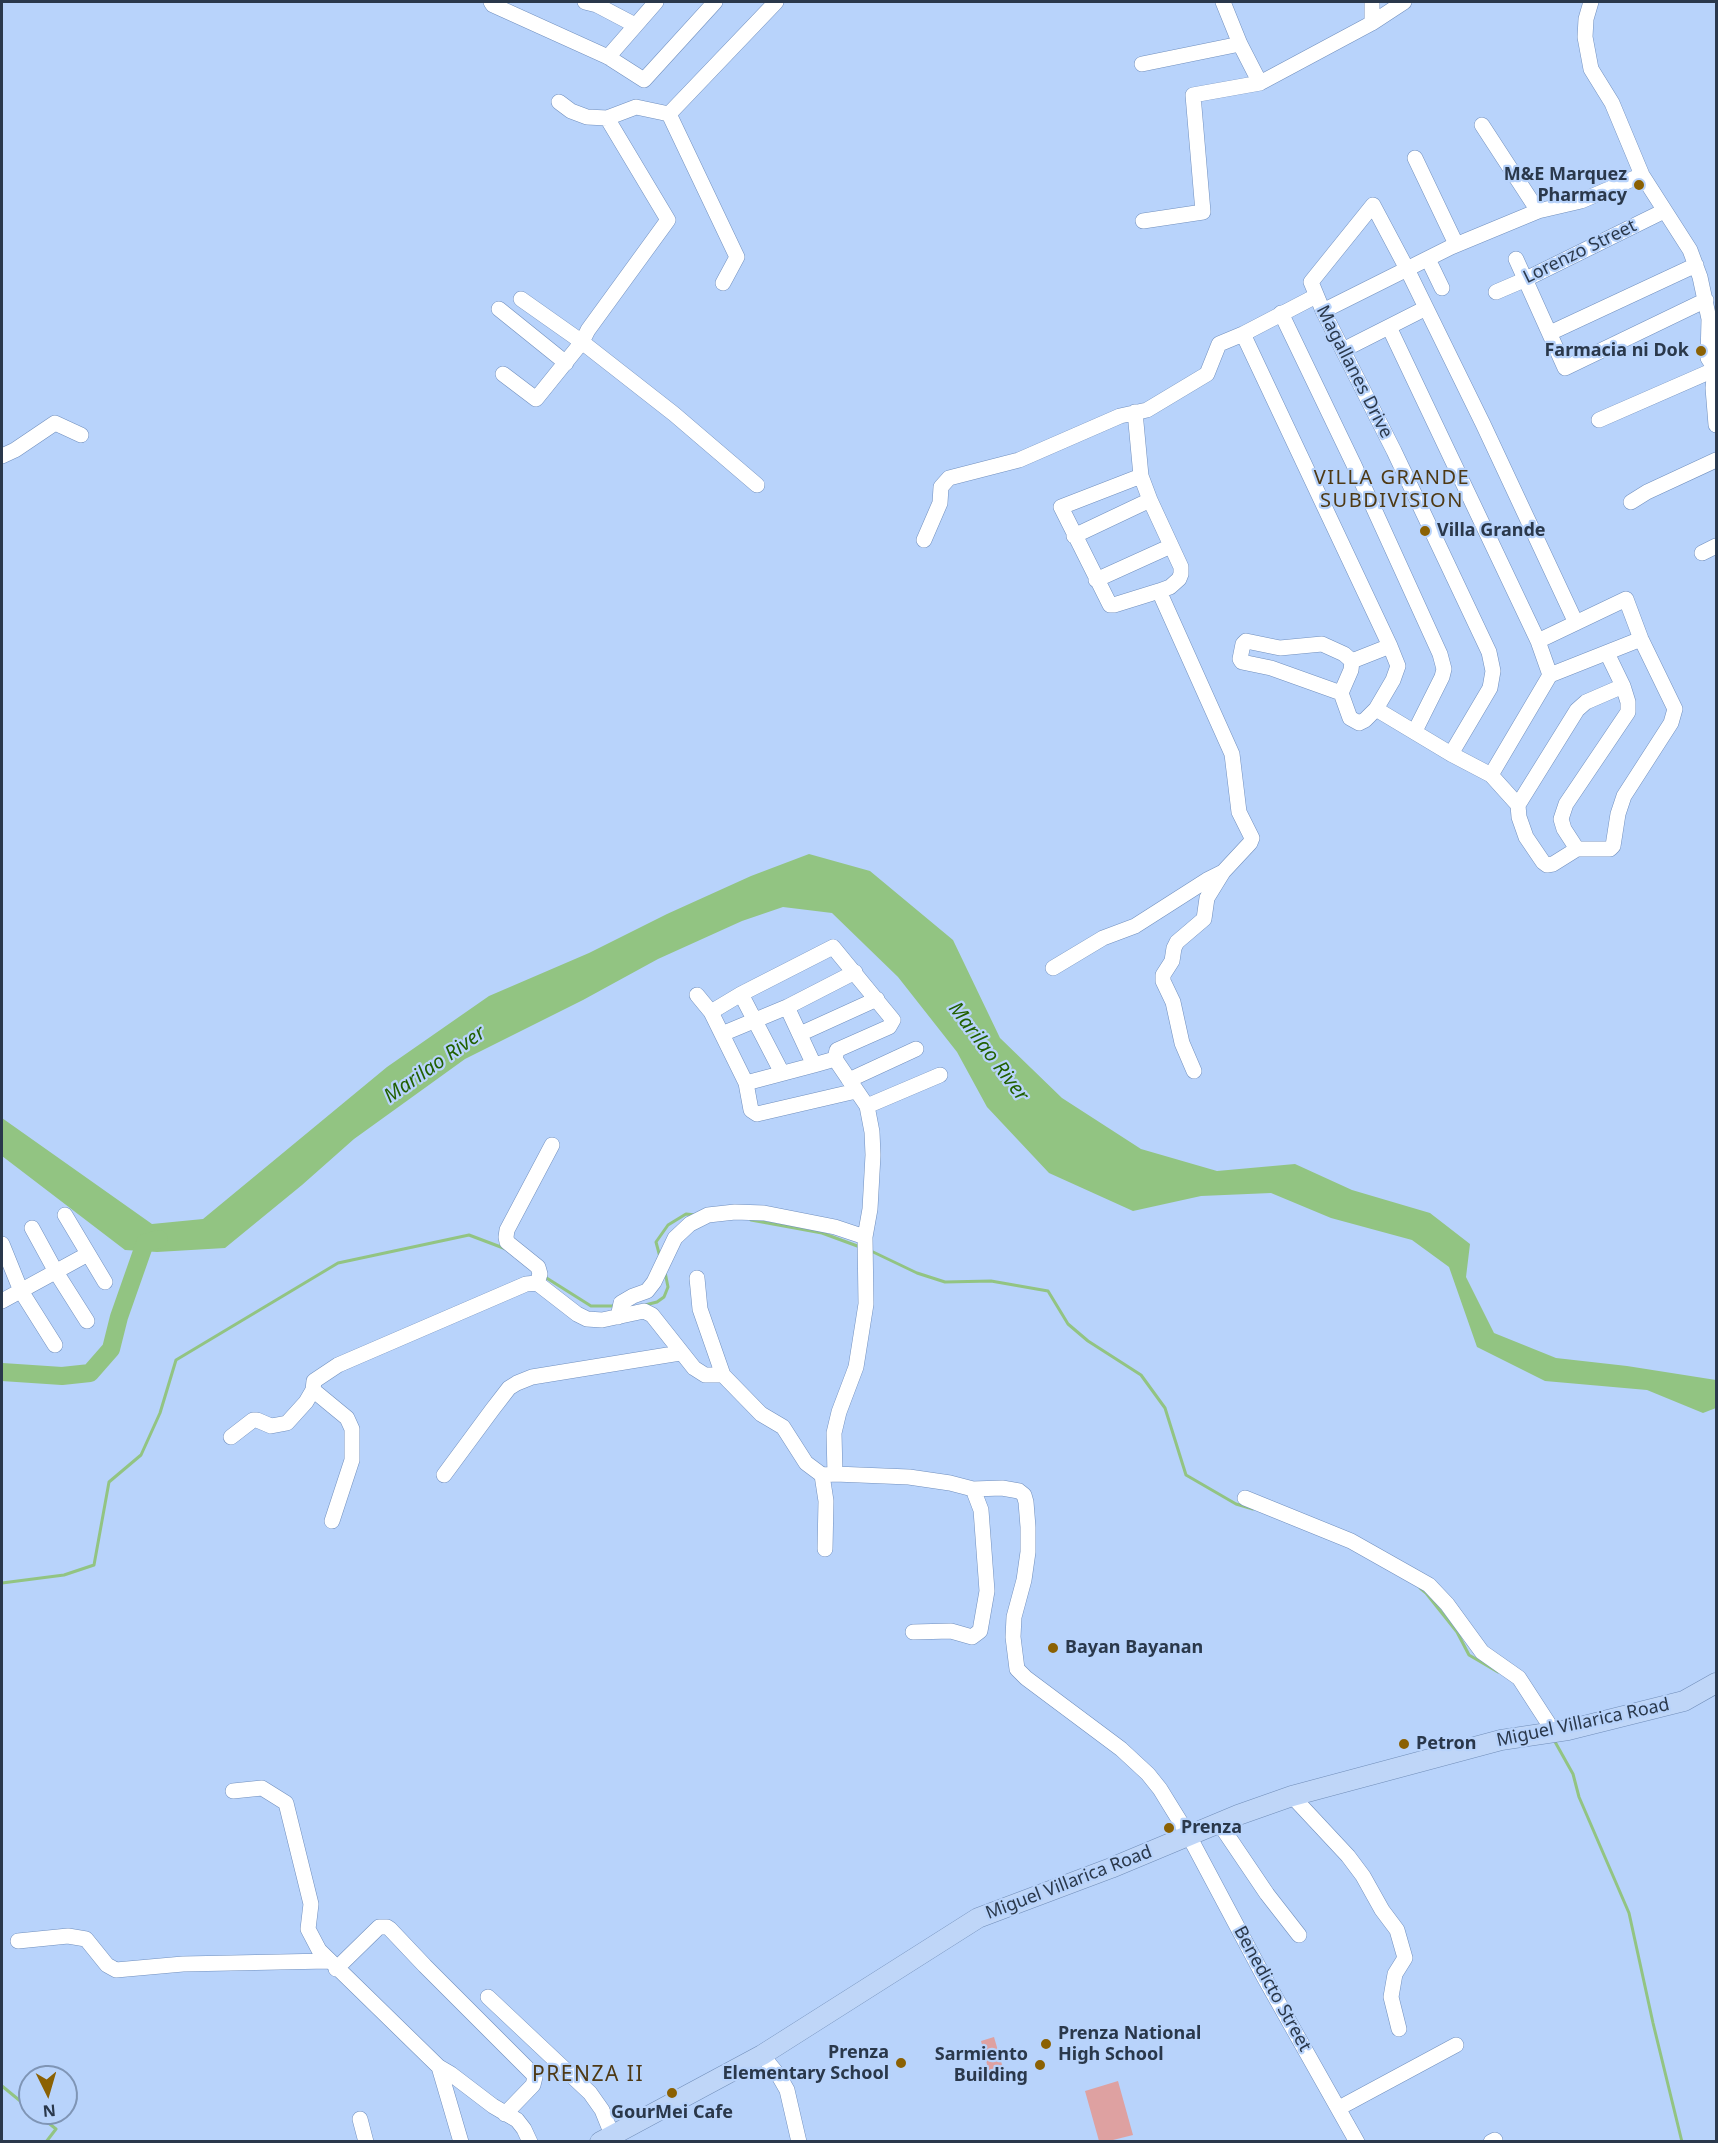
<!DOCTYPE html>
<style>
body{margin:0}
#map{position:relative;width:1718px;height:2143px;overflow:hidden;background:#b8d3fb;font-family:"Noto Sans",sans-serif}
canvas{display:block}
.frame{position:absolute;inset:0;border:3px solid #2a384b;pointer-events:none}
.north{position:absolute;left:18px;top:2065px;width:60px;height:60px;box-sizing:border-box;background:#b8d3fb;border:2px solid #7f95b5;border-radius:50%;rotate:175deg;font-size:16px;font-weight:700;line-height:24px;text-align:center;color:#2a384b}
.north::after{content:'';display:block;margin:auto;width:21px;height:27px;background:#8b6103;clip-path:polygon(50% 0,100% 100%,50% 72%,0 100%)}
</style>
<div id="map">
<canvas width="1718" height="2143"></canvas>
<div class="frame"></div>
<div class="north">N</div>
</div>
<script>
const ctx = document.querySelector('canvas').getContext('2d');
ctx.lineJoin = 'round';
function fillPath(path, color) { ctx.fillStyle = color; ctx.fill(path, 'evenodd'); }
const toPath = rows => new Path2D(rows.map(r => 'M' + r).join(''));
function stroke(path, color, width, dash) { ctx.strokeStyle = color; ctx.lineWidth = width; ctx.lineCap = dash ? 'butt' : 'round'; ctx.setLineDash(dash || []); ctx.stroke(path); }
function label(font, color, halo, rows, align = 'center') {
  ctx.font = font + ' "Noto Sans",sans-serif'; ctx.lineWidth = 4.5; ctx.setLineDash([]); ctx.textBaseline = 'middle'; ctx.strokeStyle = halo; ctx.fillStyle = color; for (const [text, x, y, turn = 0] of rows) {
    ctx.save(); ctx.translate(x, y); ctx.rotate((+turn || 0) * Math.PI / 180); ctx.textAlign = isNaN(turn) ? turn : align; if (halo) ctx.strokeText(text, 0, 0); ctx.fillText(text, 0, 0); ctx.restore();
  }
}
fillPath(toPath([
 [994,2037,1003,2068,989,2072,981,2041],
 [1118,2081,1133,2135,1109,2141,1099,2141,1085,2091]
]), '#dea1a1');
fillPath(toPath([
 [809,854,870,871,953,940,1000,1038,1062,1098,1141,1149,1217,1171,1295,1164,1352,1190,1430,1213,1470,1244,1466,1277,1494,1333,1556,1358,1627,1366,1716,1380,1716,1408,1703,1413,1647,1390,1545,1381,1477,1347,1449,1267,1412,1240,1331,1218,1271,1193,1201,1196,1133,1211,1049,1173,987,1107,957,1052,898,977,832,913,783,907,742,921,658,959,583,1000,465,1059,354,1139,302,1185,225,1248,157,1252,125,1250,2,1156,2,1118,152,1224,203,1219,387,1067,489,996,589,953,667,914,751,876]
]), '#92c482');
stroke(toPath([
 [751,1220,822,1233,860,1247],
 [869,1250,917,1273,945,1282,991,1281,1048,1291,1068,1324,1088,1341,1141,1375,1165,1408,1186,1475,1236,1504,1253,1509],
 [660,1257,656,1242,668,1225,686,1214,696,1215],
 [545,1277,591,1306,614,1306],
 [645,1305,657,1302,664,1297,668,1287,665,1272],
 [2,1583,64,1575,94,1565,109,1482,141,1455,160,1413,176,1360,338,1263,469,1235,506,1249],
 [1420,1588,1426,1593,1457,1632,1469,1655,1498,1672],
 [1554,1740,1573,1774,1579,1797,1629,1913,1653,2023,1682,2142],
 [2,2086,30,2109],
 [36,2113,56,2129,46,2142]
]), '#92c482', 3);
stroke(toPath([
 [2,1372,62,1376,90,1373,111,1349,119,1317,145,1243,159,1239]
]), '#92c482', 18);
const minor = toPath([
 [491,2,493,5,608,57,644,80,715,2],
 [585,2,597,5,635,25],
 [1223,2,1240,44,1260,83],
 [1372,2,1372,23],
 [1591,2,1586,19,1585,37,1591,69,1612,103,1642,175,1690,250,1700,277,1709,319,1708,358,1715,369,1713,388,1716,425],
 [608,57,656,2],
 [1142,64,1240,44],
 [559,102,571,111,587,117,607,118],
 [669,114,636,107,607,118,668,220,588,330,582,342,674,414,757,485],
 [669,114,737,257,723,283],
 [669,114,776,2],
 [1482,125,1538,211],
 [1415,158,1456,244],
 [1143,221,1203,212,1193,95,1260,83,1372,23,1404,2],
 [1428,259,1442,288],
 [1516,259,1565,368,1706,300],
 [1496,292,1524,280,1664,211],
 [499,309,566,363],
 [1323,311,1451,247,1538,211,1581,201,1642,175],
 [1281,313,1354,465,1440,654,1444,669,1442,677,1415,731],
 [1389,327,1538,641,1550,675,1491,775],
 [1550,333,1696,265],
 [1243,334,1390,646,1398,666,1393,680,1376,709,1365,720,1359,723,1350,718,1341,693,1271,668,1242,662,1240,659,1243,644,1246,641,1280,648,1322,644,1344,654,1352,661,1351,670,1341,693],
 [1343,350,1426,308],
 [503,374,536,399,582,342,521,299],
 [1135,412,1141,476,1150,500,1181,567,1181,574,1179,579,1170,587,1159,591,1232,754,1239,812,1252,838,1250,843,1223,872,1207,898,1204,919,1177,942,1174,948,1172,961,1163,975,1163,981,1173,1002,1182,1043,1194,1071],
 [1599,420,1716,369],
 [2,456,15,450,55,423,81,435],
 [1141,476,1061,507,1110,605,1114,605,1159,591],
 [1631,502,1647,492,1716,460],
 [1074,536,1150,500],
 [924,540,940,503,941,487,949,478,1019,460,1120,416,1147,410,1207,374,1219,344,1243,334,1316,296],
 [1702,553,1716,546],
 [1096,580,1171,546],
 [1538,641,1626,599,1641,639,1675,709,1671,723,1624,796,1618,814,1613,846,1610,849,1577,849,1553,864,1547,865,1543,862,1526,837,1519,817,1518,805,1577,710,1586,702,1623,686],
 [1352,661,1390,646],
 [1550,675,1641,639],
 [1376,709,1451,754,1491,775,1518,805],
 [1451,754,1490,688,1493,671,1489,652,1394,451,1323,311,1311,282,1373,205,1407,269,1483,424,1576,623],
 [1577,849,1564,829,1561,819,1566,804,1628,712,1628,702,1623,686,1607,653],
 [1053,968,1103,938,1135,926,1207,880,1223,872],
 [741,994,782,1073],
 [697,995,711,1012,746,1083,814,1065],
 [787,1007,855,972],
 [711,1012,741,994,833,947,893,1020,889,1027,837,1050,835,1059],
 [722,1034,787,1007,814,1065,835,1059,867,1106,872,1132,873,1155,870,1209,865,1237,866,1304,856,1367,839,1412,834,1433,835,1474],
 [800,1034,877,999],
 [849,1080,916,1049],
 [746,1083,751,1110,757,1114,856,1091],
 [867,1106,940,1075],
 [65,1215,105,1282],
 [32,1228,56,1272,87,1321],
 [2,1244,21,1291,55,1345],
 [697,1278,700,1309,723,1375],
 [537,1283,540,1274,538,1267,507,1242,506,1237,507,1230,552,1145],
 [2,1301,88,1254],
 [618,1317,621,1303,633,1296,647,1291,654,1282,675,1238,690,1224,708,1215,735,1212,764,1213,835,1227,865,1237],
 [313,1390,347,1418,352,1429,352,1460,332,1521],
 [231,1437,253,1420,257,1420,271,1426,287,1423,306,1402,313,1390,314,1381,338,1365,526,1284,537,1283,577,1314,587,1319,602,1320,644,1311,652,1315,694,1368,705,1375,723,1375,761,1414,783,1427,806,1463,822,1475,835,1474,909,1477,950,1483,973,1489,1002,1488,1019,1491,1024,1495,1026,1502,1028,1527,1028,1552,1024,1580,1014,1617,1013,1637,1017,1669,1026,1678,1121,1749,1148,1774,1160,1789,1189,1836,1264,1977,1357,2142],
 [444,1475,492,1410,509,1388,517,1383,532,1377,680,1353],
 [822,1475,826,1501,825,1549],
 [1245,1498,1351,1541,1429,1585,1447,1604,1482,1652,1519,1678,1554,1732],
 [913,1632,951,1631,972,1637,980,1631,987,1591,981,1510,973,1489],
 [233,1791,262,1788,286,1803,311,1904,308,1929,319,1950,439,2067,451,2074,493,2106,517,2120,524,2129,530,2142],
 [1292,1796,1348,1856,1363,1876,1382,1910,1397,1930,1405,1958,1395,1974,1391,1997,1399,2029],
 [1219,1823,1267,1894,1299,1935],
 [18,1941,68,1936,86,1939,107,1965,116,1970,183,1964,328,1961],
 [336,1969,379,1927,387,1927,390,1929,425,1966,532,2073,535,2077,533,2085,505,2114],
 [488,1997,590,2093,602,2110,615,2142],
 [762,2055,779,2076,787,2090,799,2142],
 [439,2067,461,2142],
 [1339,2108,1456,2045],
 [360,2119,366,2142],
 [1491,2142,1495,2140]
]);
const major = toPath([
 [600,2142,762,2055,978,1918,1111,1868,1238,1815,1292,1796,1501,1740,1568,1730,1684,1701,1716,1683]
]);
stroke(minor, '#708fbe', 16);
stroke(major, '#708db8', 21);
stroke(minor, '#fff', 15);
stroke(major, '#bfd6f8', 20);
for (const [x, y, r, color] of [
 [1639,185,6,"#8b6103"],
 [1701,351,6,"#8b6103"],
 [1425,531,6,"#8b6103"],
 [1053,1648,6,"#8b6103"],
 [1404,1744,6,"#8b6103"],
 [1169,1828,6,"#8b6103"],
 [1046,2044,6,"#8b6103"],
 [901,2063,6,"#8b6103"],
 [1040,2065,6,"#8b6103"],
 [672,2093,6,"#8b6103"]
]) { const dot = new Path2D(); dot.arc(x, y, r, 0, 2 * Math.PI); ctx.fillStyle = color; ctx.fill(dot); stroke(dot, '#b8d3fb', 2); }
label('bold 18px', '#2a384b', '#b8d3fb', [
 ["M&E Marquez",1627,175,"right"],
 ["Pharmacy",1627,196,"right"],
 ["Farmacia ni Dok",1689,351,"right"],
 ["Villa Grande",1437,531],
 ["Bayan Bayanan",1065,1648],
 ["Petron",1416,1744],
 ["Prenza",1181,1828],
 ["Prenza National",1058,2034],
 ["High School",1058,2055],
 ["Prenza",889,2053,"right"],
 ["Elementary School",889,2074,"right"],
 ["Sarmiento",1028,2055,"right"],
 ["Building",1028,2076,"right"],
 ["GourMei Cafe",672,2113,"center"]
], 'left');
label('18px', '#2a384b', '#b8d3fb', [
 ["Lorenzo Street",1580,252,-26],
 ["Magallanes Drive",1354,372,63],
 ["Miguel Villarica Road",1583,1723,-12],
 ["Miguel Villarica Road",1069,1883,-21],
 ["Benedicto Street",1272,1989,61]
]);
ctx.letterSpacing = '1.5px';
label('20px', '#4e3914', '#b8d3fb', [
 ["VILLA GRANDE",1392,478],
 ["SUBDIVISION",1392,501]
]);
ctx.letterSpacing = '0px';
label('italic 20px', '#216000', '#b8d3fb', [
 ["Marilao River",988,1052,53],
 ["Marilao River",435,1065,-35]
]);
ctx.letterSpacing = '1.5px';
label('21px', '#4e3914', '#b8d3fb', [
 ["PRENZA II",588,2075]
]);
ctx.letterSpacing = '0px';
</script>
